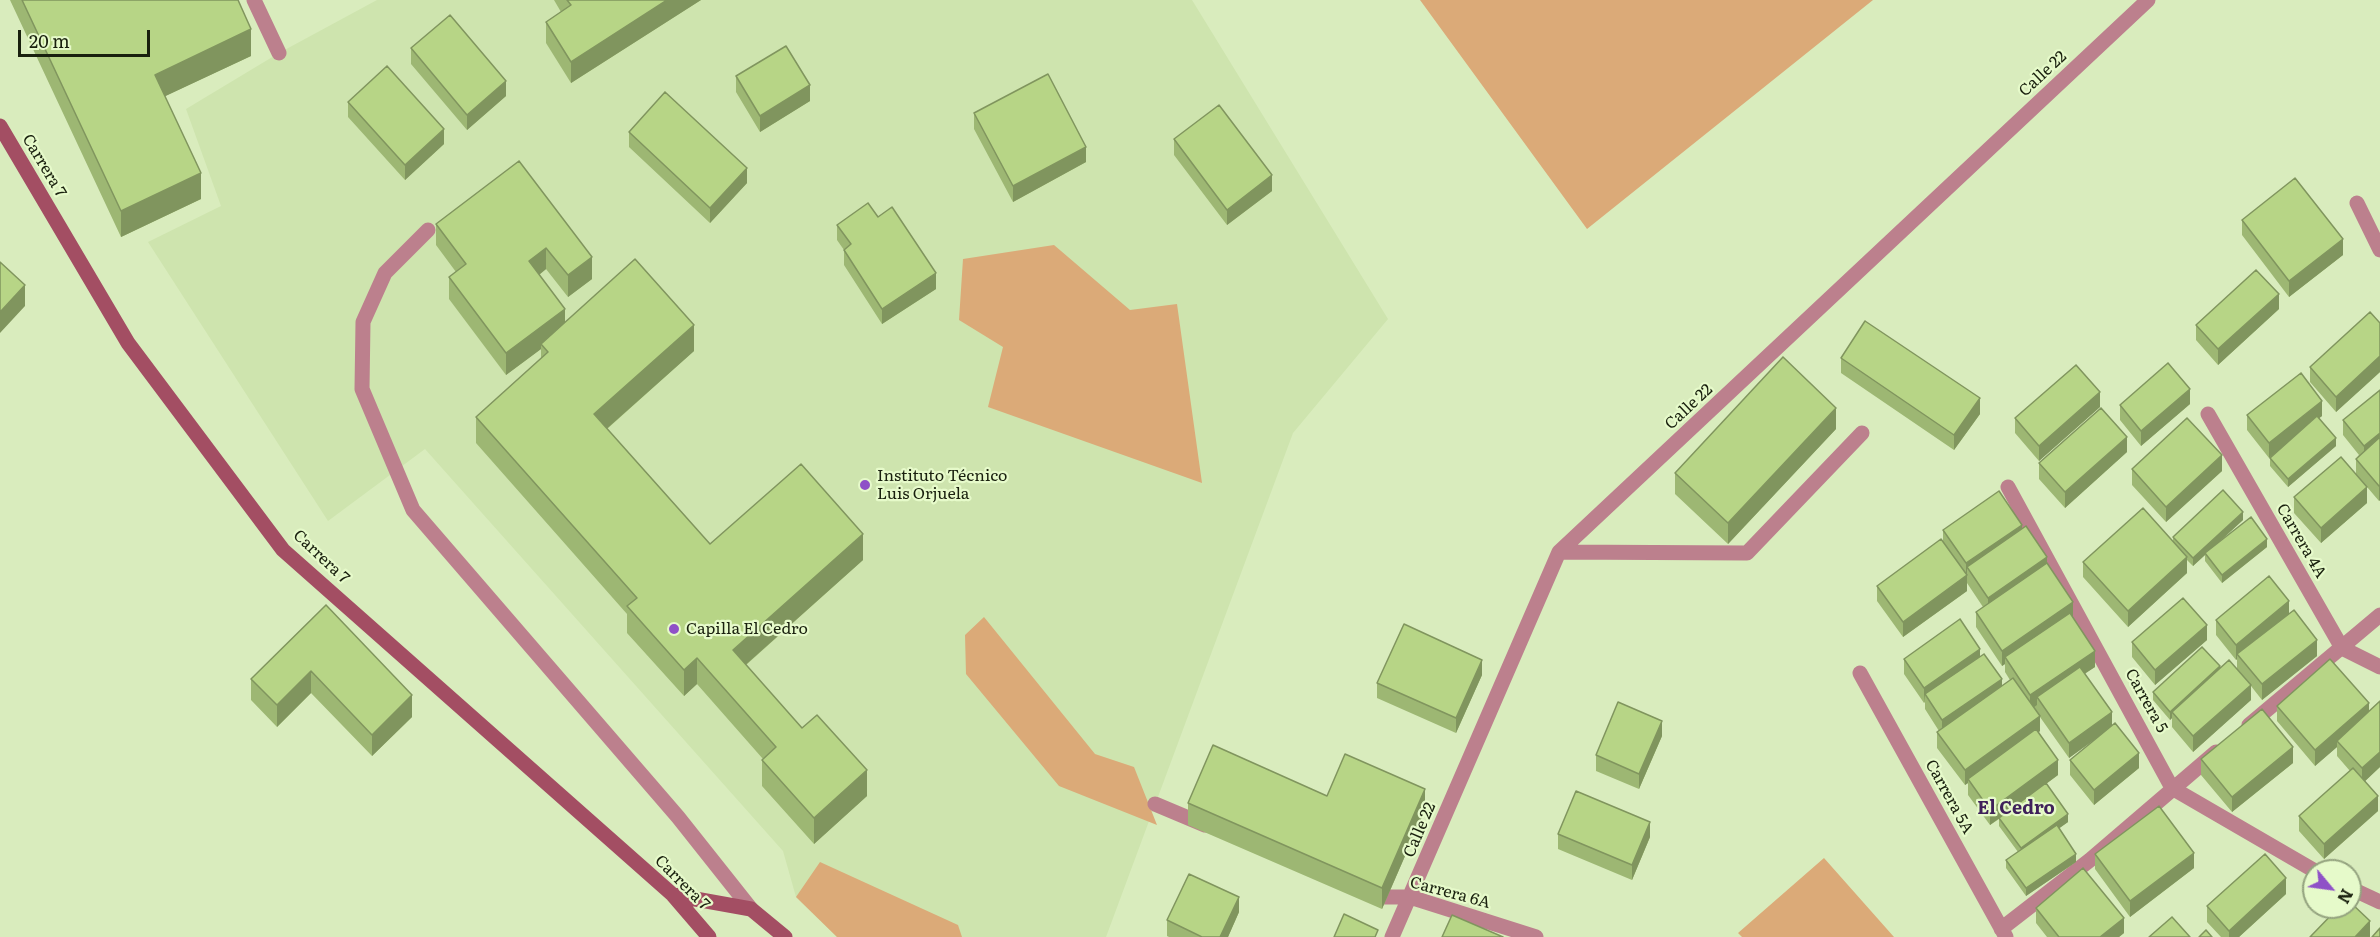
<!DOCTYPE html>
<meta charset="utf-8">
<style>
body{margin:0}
#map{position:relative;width:2380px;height:937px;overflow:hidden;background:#d9ecbd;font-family:Literata,serif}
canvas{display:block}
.north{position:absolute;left:2302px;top:859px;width:60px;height:60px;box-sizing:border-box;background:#e6faca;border:2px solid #94a37f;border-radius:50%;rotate:119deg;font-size:16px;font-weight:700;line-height:24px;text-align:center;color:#19200e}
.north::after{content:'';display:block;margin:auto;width:21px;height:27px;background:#8f51c7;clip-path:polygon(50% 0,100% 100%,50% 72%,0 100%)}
.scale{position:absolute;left:18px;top:30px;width:132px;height:27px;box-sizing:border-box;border:3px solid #19200e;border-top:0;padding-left:8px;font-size:18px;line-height:21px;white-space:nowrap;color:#19200e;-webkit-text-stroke:4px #e6faca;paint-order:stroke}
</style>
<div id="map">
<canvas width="2380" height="937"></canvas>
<div class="north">N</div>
<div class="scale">20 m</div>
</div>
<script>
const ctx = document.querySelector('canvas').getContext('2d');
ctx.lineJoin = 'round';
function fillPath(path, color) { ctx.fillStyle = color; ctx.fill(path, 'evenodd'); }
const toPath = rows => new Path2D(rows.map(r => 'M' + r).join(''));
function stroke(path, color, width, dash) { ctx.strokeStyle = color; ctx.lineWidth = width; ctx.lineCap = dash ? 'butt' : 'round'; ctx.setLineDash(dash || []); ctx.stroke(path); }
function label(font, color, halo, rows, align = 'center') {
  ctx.font = font + ' Literata,serif'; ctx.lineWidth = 4.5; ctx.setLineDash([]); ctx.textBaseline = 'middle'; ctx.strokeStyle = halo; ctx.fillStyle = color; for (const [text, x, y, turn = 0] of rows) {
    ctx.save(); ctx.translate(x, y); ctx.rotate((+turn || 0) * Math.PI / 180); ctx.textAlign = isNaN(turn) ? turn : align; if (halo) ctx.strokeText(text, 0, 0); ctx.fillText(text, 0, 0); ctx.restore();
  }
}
fillPath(toPath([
 [377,0,1192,0,1388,319,1293,433,1106,937,837,937,796,897,783,851,425,449,328,521,148,242,221,206,186,109,279,53]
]), '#cee4ae');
fillPath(toPath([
 [1420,0,1873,0,1587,229],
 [1054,245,1130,310,1177,304,1202,483,988,407,1003,347,959,320,963,259],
 [984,617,1095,754,1134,767,1157,825,1059,786,966,674,965,635],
 [1824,858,1894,937,1742,937,1738,933],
 [820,862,958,925,962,937,837,937,796,897]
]), '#dbaa78');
stroke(toPath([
 [254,0,279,53],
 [2357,203,2380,250],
 [428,230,385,273,363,322,362,389,413,510,678,817,751,909],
 [2208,414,2342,648,2380,667],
 [2008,487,2172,788,2315,871],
 [1559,552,1747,553,1862,433],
 [1860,673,2006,937],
 [2249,725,2380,615],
 [1155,804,1205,825],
 [2350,888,2380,902],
 [1368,893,1379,897,1410,897,1536,937],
 [2001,929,2090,860,2216,752],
 [1392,937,1559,552,2148,0]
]), '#bc808d', 15);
stroke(toPath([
 [0,126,128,343,283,550,673,895,709,937],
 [673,895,751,909,785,937]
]), '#a34e63', 15);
fillPath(toPath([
 [10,0,238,0,251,56,165,96,201,199,121,237],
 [554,0,701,0,571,83,546,43,546,22,561,12],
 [411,48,506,96,467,130,411,64],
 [736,76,810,101,760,132,736,92],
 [348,102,444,144,405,180,348,117],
 [974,113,1086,162,1013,202,974,129],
 [629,132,747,183,710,223,629,147],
 [1174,139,1272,191,1227,225,1174,155],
 [519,161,592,279,568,297,546,269,539,275,565,322,694,351,607,429,710,544,863,560,746,665,802,728,867,796,814,844,762,786,762,760,763,759,697,684,684,696,627,633,627,614,476,443,476,417,541,359,541,349,506,375,449,299,449,277,456,272,436,245,436,224],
 [878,217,936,289,882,324,844,265,844,250,837,240,837,225],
 [2242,220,2343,255,2289,297,2242,235],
 [2279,309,2218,365,2196,340,2196,325],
 [2380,323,2380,372,2336,412,2310,382,2310,367],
 [1841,358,1980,414,1954,450,1841,373],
 [2380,390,2380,500,2379,501,2356,474,2356,459,2359,455,2343,435,2343,420],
 [2190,404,2141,446,2120,420,2120,405],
 [2100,407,2039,461,2015,433,2015,418],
 [2247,415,2322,416,2319,418,2336,446,2288,487,2270,466,2270,458,2279,450,2269,458,2247,430],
 [1836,429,1728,544,1675,494,1675,473],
 [2127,452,2065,508,2039,479,2039,463],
 [2132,469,2222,471,2166,522,2132,485],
 [2294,497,2367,503,2321,543,2294,513],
 [2243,520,2219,542,2267,547,2222,583,2205,561,2205,555,2193,566,2187,560,2187,573,2128,627,2083,577,2083,562,2173,541,2173,537],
 [2022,529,2047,563,2073,617,2095,667,2085,673,2112,726,2139,768,2094,805,2070,775,2070,760,2095,739,2069,758,2040,717,2040,731,2038,733,2058,775,2046,784,2068,822,2059,828,2076,862,2026,896,2006,868,2006,860,2018,852,1999,826,1999,819,1990,825,1968,795,1968,783,1965,785,1937,748,1937,732,1939,731,1925,709,1925,702,1924,703,1904,674,1904,659,1980,656,2002,686,2010,680,2005,672,2005,664,2002,666,1976,627,1976,612,1983,607,1967,583,1967,578,1967,591,1903,637,1877,601,1877,586,1943,542,1943,530],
 [326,605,412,717,372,756,311,693,277,727,251,700,251,679],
 [2289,613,2317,656,2262,700,2251,686,2251,700,2193,752,2172,727,2172,718,2170,720,2153,700,2153,692,2220,668,2237,669,2237,659,2236,660,2216,635,2216,620],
 [2207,640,2155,685,2132,657,2132,642],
 [1482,675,1456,733,1377,698,1377,683],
 [2380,701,2380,767,2365,781,2378,811,2324,859,2299,831,2299,816,2350,771,2337,756,2337,747,2315,766,2277,721,2277,706,2369,711],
 [1662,736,1639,789,1596,771,1596,755],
 [2201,759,2293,763,2232,812,2201,775],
 [1188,803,1425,810,1382,909,1188,825],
 [1558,834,1650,837,1632,880,1558,849],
 [2095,854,2194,868,2130,917,2095,869],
 [2286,894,2239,937,2221,937,2207,922,2207,906],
 [2036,908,2124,933,2119,937,2047,937,2036,923],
 [1239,912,1228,937,1169,937,1167,936,1167,920]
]), '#9db773');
fillPath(toPath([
 [667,0,701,0,571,83,571,62],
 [251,29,251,56,155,101,155,75],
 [506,81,506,96,467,130,467,115],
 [810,85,810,101,760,132,760,116],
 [444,129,444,144,405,180,405,165],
 [1086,147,1086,162,1013,202,1013,186],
 [747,168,747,183,710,223,710,208],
 [201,173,201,199,121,237,121,211],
 [1272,175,1272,191,1227,225,1227,210],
 [2343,239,2343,255,2289,297,2289,281],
 [546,248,546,269,529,283,529,261],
 [592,257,592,279,568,297,568,275],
 [936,273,936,289,882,324,882,309],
 [25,285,25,306,0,333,0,312],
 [2279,294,2279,309,2218,365,2218,349],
 [565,309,565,330,541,344,541,349,506,375,506,353],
 [694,325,694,351,594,440,594,414],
 [2380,356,2380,372,2336,412,2336,397],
 [2190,389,2190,404,2141,446,2141,431],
 [2100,392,2100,407,2039,461,2039,446],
 [1980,398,1980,414,1954,450,1954,435],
 [2322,401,2322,416,2269,458,2269,443],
 [1836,408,1836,429,1728,544,1728,523],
 [2380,433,2380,449,2364,461,2364,446],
 [2127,437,2127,452,2065,508,2065,492],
 [2336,438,2336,446,2288,487,2288,479],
 [2222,455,2222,471,2166,522,2166,507],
 [2380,485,2380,500,2379,501,2379,486],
 [2367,487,2367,503,2321,543,2321,528],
 [2243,512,2243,520,2206,554,2205,553,2205,555,2193,566,2193,558],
 [2022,525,2022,540,1967,567,1967,591,1903,637,1903,622,1966,576,1966,563],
 [863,534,863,560,733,676,733,650],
 [2267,539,2267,547,2222,583,2222,575],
 [2047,557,2047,573,1988,614,1988,598],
 [2187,557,2187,573,2128,627,2128,611],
 [2289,601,2289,616,2237,654,2237,659,2236,660,2236,645],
 [2073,602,2073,617,2008,662,2005,657,2005,664,2002,666,2002,651],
 [2207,625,2207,640,2155,685,2155,670],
 [2317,640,2317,656,2262,700,2262,684],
 [1980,649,1980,664,1925,694,1924,703,1924,688],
 [2095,651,2095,667,2041,703,2037,697,2037,705,2030,710,2030,695],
 [697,658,697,684,684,696,684,670],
 [1482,660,1482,675,1456,733,1456,718],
 [2220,666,2220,674,2172,712,2172,718,2170,720,2170,712],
 [311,671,311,693,277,727,277,705],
 [2002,679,2002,695,1942,735,1942,720],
 [2251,685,2251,700,2193,752,2193,736],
 [412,695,412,717,372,756,372,735],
 [2369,703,2369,719,2337,741,2337,747,2315,766,2315,750],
 [2112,712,2112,727,2069,758,2069,743],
 [2040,716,2040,731,1970,782,1968,779,1968,783,1965,785,1965,770],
 [1662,721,1662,736,1639,789,1639,774],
 [2293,747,2293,763,2232,812,2232,797],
 [2380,752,2380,767,2362,784,2362,768],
 [2139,753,2139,768,2094,805,2094,790],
 [2058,760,2058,775,1990,825,1990,810],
 [867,770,867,796,814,844,814,818],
 [1425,789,1425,810,1382,909,1382,888],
 [2378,796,2378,811,2324,859,2324,844],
 [2068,814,2068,822,2021,856,2021,848],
 [1650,822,1650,837,1632,880,1632,865],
 [2194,853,2194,868,2130,917,2130,901],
 [2076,854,2076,862,2026,896,2026,888],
 [2286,878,2286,894,2239,937,2229,937,2229,931],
 [1239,897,1239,912,1228,937,1220,937],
 [2124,918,2124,933,2119,937,2100,937],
 [2370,921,2370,937,2355,937]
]), '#80955e');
const building = toPath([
 [22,0,238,0,251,29,155,75,201,173,121,211,22,0],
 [567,0,667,0,571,62,546,22,571,5,567,0],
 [450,15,506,81,467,115,411,48,450,15],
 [786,46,810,85,760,116,736,76,786,46],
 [387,66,444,129,405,165,348,102,387,66],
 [1048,74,1086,147,1013,186,974,113,1048,74],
 [665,92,747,168,710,208,629,132,665,92],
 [1219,105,1272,175,1227,210,1174,139,1219,105],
 [519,161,592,257,568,275,546,248,529,261,565,309,506,353,449,277,466,264,436,224,519,161],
 [2295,178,2343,239,2289,281,2242,220,2295,178],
 [868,203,878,217,892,207,936,273,882,309,844,250,851,244,837,225,868,203],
 [635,259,694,325,594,414,710,544,801,464,863,534,733,650,802,728,817,715,867,770,814,818,762,760,776,747,697,658,684,670,627,606,637,598,476,417,548,352,541,344,635,259],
 [0,262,25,285,0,312,0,262],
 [2256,270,2279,294,2218,349,2196,325,2256,270],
 [2370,312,2380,323,2380,356,2336,397,2310,367,2370,312],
 [1865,321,1980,398,1954,435,1841,358,1865,321],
 [1783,357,1836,408,1728,523,1675,473,1783,357],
 [2168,363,2190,389,2141,431,2120,405,2168,363],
 [2076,365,2100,392,2039,446,2015,418,2076,365],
 [2301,373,2322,401,2269,443,2247,415,2301,373],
 [2380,390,2380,433,2364,446,2343,420,2380,390],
 [2101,408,2127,437,2065,492,2039,463,2101,408],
 [2317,416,2336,438,2288,479,2270,458,2317,416],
 [2187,418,2222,455,2166,507,2132,469,2187,418],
 [2380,437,2380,485,2379,486,2356,459,2380,437],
 [2341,457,2367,487,2321,528,2294,497,2341,457],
 [2223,490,2243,512,2193,558,2173,537,2223,490],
 [1999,491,2022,525,1966,563,1943,530,1999,491],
 [2143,508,2187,557,2128,611,2083,562,2143,508],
 [2251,517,2267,539,2222,575,2205,553,2251,517],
 [2026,526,2047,557,1988,598,1967,567,2026,526],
 [1941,539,1967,575,1903,622,1877,586,1941,539],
 [2047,563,2073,602,2002,651,1976,612,2047,563],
 [2269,576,2289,601,2236,645,2216,620,2269,576],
 [2183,598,2207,625,2155,670,2132,642,2183,598],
 [326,605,412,695,372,735,311,671,277,705,251,679,326,605],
 [2294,610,2317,640,2262,684,2237,654,2294,610],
 [2070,613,2095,651,2030,695,2005,657,2070,613],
 [1960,619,1980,649,1924,688,1904,659,1960,619],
 [1404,624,1482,660,1456,718,1377,683,1404,624],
 [2202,647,2220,666,2170,712,2153,692,2202,647],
 [1984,654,2002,679,1942,720,1925,694,1984,654],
 [2330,659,2369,703,2315,750,2277,706,2330,659],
 [2229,660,2251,685,2193,736,2172,712,2229,660],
 [2080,667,2112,712,2069,743,2037,697,2080,667],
 [2013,678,2040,716,1965,770,1937,732,2013,678],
 [2380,701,2380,752,2362,768,2337,741,2380,701],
 [1618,702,1662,721,1639,774,1596,755,1618,702],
 [2262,709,2293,747,2232,797,2201,759,2262,709],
 [2115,723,2139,753,2094,790,2070,760,2115,723],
 [2036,729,2058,760,1990,810,1968,779,2036,729],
 [1213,745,1327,796,1345,754,1425,789,1382,888,1188,803,1213,745],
 [2353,768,2378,796,2324,844,2299,816,2353,768],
 [2046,783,2068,814,2021,848,1999,818,2046,783],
 [1576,791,1650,822,1632,865,1558,834,1576,791],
 [2159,806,2194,853,2130,901,2095,854,2159,806],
 [2057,825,2076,854,2026,888,2006,860,2057,825],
 [2265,854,2286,878,2229,931,2207,906,2265,854],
 [2083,868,2124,918,2100,937,2059,937,2036,908,2083,868],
 [1189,874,1239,897,1220,937,1202,937,1167,920,1189,874],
 [2350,902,2370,921,2355,937,2310,937,2339,907,2350,907,2350,902],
 [1344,914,1378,930,1375,937,1334,937,1344,914],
 [1452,915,1503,937,1442,937,1452,915],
 [2172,917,2190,937,2149,937,2172,917],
 [2380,928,2380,937,2372,937,2380,928],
 [2206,930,2212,937,2199,937,2206,930]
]);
fillPath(building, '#b7d586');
stroke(building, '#80955e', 1.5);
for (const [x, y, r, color] of [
 [865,485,6,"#8f51c7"],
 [674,629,6,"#8f51c7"]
]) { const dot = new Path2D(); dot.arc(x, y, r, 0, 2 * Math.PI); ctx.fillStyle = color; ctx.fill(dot); stroke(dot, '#e6faca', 2); }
label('16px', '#19200e', '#e6faca', [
 ["Calle 22",2043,74,-43],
 ["Carrera 7",44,166,59],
 ["Calle 22",1689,407,-43],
 ["Carrera 4A",2301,541,60],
 ["Carrera 7",321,557,43],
 ["Carrera 5",2146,701,61],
 ["Carrera 5A",1949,797,61],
 ["Calle 22",1420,830,-67],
 ["Carrera 7",682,883,45],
 ["Carrera 6A",1450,893,15]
]);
label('16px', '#19200e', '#e6faca', [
 ["Instituto Técnico",877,476],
 ["Luis Orjuela",877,494],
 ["Capilla El Cedro",686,629]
], 'left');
label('bold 18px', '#3f215a', '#e6faca', [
 ["El Cedro",2016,809]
]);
</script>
